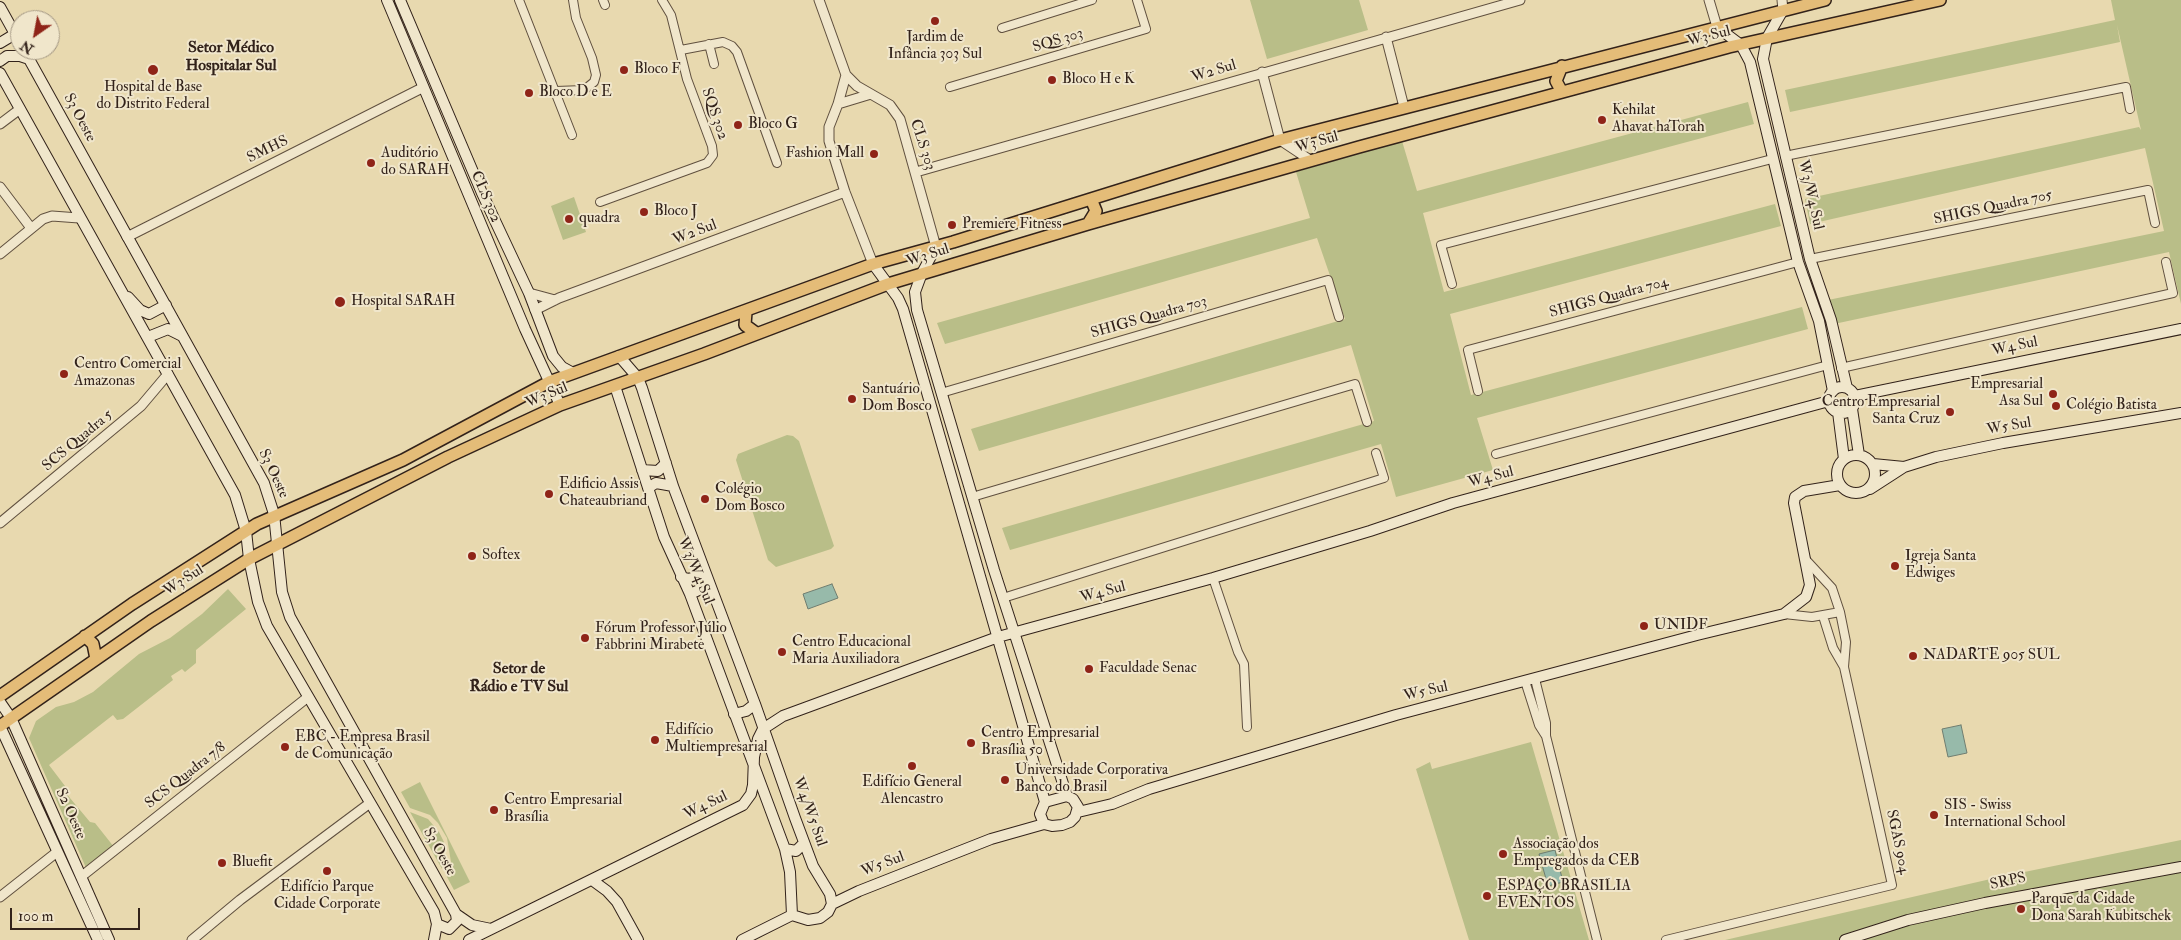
<!DOCTYPE html>
<meta charset="utf-8">
<style>
body{margin:0}
#map{position:relative;width:2181px;height:940px;overflow:hidden;background:#e8d9af;font-family:"IM FELL Double Pica",serif}
canvas{display:block}
.north{position:absolute;left:10px;top:10px;width:50px;height:50px;box-sizing:border-box;background:#f0e6cb;border:1px solid #a49884;border-radius:50%;rotate:213deg;font-size:14px;font-weight:700;line-height:20px;text-align:center;color:#32221a}
.north::after{content:'';display:block;margin:auto;width:18px;height:22px;background:#8f2418;clip-path:polygon(50% 0,100% 100%,50% 72%,0 100%)}
.scale{position:absolute;left:10px;top:908px;width:130px;height:22px;box-sizing:border-box;border:2px solid #32221a;border-top:0;padding-left:6px;font-size:15px;line-height:18px;white-space:nowrap;color:#32221a;-webkit-text-stroke:4px #f0e6cb;paint-order:stroke}
</style>
<div id="map">
<canvas width="2181" height="940"></canvas>
<div class="north">N</div>
<div class="scale">100 m</div>
</div>
<script>
const ctx = document.querySelector('canvas').getContext('2d');
ctx.lineJoin = 'round';
function fillPath(path, color) { ctx.fillStyle = color; ctx.fill(path, 'evenodd'); }
const toPath = rows => new Path2D(rows.map(r => 'M' + r).join(''));
function stroke(path, color, width, dash) { ctx.strokeStyle = color; ctx.lineWidth = width; ctx.lineCap = dash ? 'butt' : 'round'; ctx.setLineDash(dash || []); ctx.stroke(path); }
function label(font, color, halo, rows, align = 'center') {
  ctx.font = font + ' "IM FELL Double Pica",serif'; ctx.lineWidth = 4; ctx.setLineDash([]); ctx.textBaseline = 'middle'; ctx.strokeStyle = halo; ctx.fillStyle = color; for (const [text, x, y, turn = 0] of rows) {
    ctx.save(); ctx.translate(x, y); ctx.rotate((+turn || 0) * Math.PI / 180); ctx.textAlign = isNaN(turn) ? turn : align; if (halo) ctx.strokeText(text, 0, 0); ctx.fillText(text, 0, 0); ctx.restore();
  }
}
fillPath(toPath([
 [1250,0,1359,0,1368,30,1267,59],
 [2111,0,2181,0,2181,304,2169,252,1834,324,1828,300,2164,231,2145,148,1810,224,1805,199,2139,127,2141,130,2117,25,2120,42,1790,112,1785,90,2115,20],
 [1748,102,1754,124,1423,213,1444,292,1775,204,1781,226,1450,314,1471,395,1802,307,1808,329,1477,418,1493,470,1396,497,1381,444,1010,550,1002,528,1374,421,1351,345,979,451,971,429,1345,319,1317,238,945,344,937,323,1310,218,1296,172,1402,141,1417,191],
 [574,197,586,232,563,240,551,206],
 [787,435,793,436,799,441,834,546,831,549,776,567,768,560,736,460,738,454],
 [228,589,246,609,196,650,196,663,185,672,182,669,171,676,173,680,123,719,117,720,113,715,49,765,65,786,65,792,90,822,95,823,114,847,87,870,29,738,36,721,56,707,74,702,93,692,139,654,170,638,202,614],
 [1531,742,1589,940,1469,940,1416,769,1430,762,1432,769],
 [420,782,470,882,454,890,447,877,451,862,447,838,438,823,430,815,410,808,401,792],
 [410,812,428,819,439,832,444,842,442,869],
 [2181,840,2181,940,1725,940,1995,878]
]), '#b9be88');
const water = toPath([
 [832,584,838,598,808,609,803,594,832,584],
 [1961,725,1967,753,1948,757,1942,729,1961,725],
 [1555,850,1563,882,1548,886,1539,854,1555,850]
]);
fillPath(water, '#97baaa');
stroke(water, '#6f7d70', 1);
const minor = toPath([
 [519,0,572,135],
 [603,0,605,5],
 [1002,28,1092,0],
 [709,44,714,64],
 [681,50,723,42,732,46,737,52,777,163],
 [950,87,1146,29,1137,0],
 [556,91,584,90,594,82,596,75,592,58,576,18,573,0],
 [1785,156,2126,87,2130,109],
 [600,202,707,163,713,155,712,146,687,79,671,15,662,0],
 [1810,259,2148,190,2155,223],
 [1452,284,1441,245,1772,159],
 [1841,368,2173,293,2166,262],
 [1478,391,1468,350,1798,262],
 [941,393,1328,280,1339,317],
 [1496,454,1828,365],
 [972,497,1355,384,1367,422],
 [1213,578,1238,652,1244,664,1247,727],
 [1003,598,1384,478,1376,453],
 [1784,614,1812,617,1840,612,1832,588,1807,561],
 [1823,616,1833,648,1844,667],
 [1535,679,1546,723,1546,736,1597,940],
 [1525,681,1539,725,1546,736],
 [1666,940,1892,885,1844,667,1846,642,1840,612]
]);
const tertiary = toPath([
 [819,0,846,75,857,86,890,105,900,119,936,247],
 [1709,0,1717,27],
 [1782,0,1783,10],
 [1386,37,1404,107],
 [1262,72,1280,140,1310,160],
 [846,75,838,104,829,127,829,141,845,192,873,264],
 [838,104,871,94],
 [0,124,20,109],
 [916,172,1520,0],
 [0,187,31,228],
 [127,237,422,88],
 [0,254,43,219,52,216,79,218],
 [529,293,555,300],
 [535,310,559,298,845,192],
 [0,523,141,406,168,374],
 [82,876,308,697],
 [0,897,57,852],
 [192,940,240,900,370,803]
]);
const secondary = toPath([
 [387,0,525,329,560,405],
 [400,0,482,193,529,293,553,356,562,367,573,373],
 [0,7,20,43],
 [1783,10,1767,38,1763,59,1810,259,1831,320,1847,388],
 [1717,27,1741,45,1750,62,1798,262,1819,321,1833,391],
 [0,43,15,34],
 [24,50,264,483,274,514,282,592,290,617,456,914,472,925,491,929],
 [0,61,7,56,20,56,29,59],
 [0,73,235,495,246,531,249,559,258,602,267,626,434,912,437,924,434,940],
 [936,247,922,273,915,292,917,310,994,570,1067,796],
 [873,264,898,298,903,309,1045,802],
 [128,297,140,310,149,314,166,305],
 [148,337,168,329,182,336],
 [619,356,638,378,642,388,673,486,755,704,795,818,813,866,830,894,832,904],
 [615,386,664,537,690,594,785,849,790,872,792,915],
 '1829 400a13 13 0 1 1 26 0a13 13 0 1 1-26 0Z',
 [1855,396,2181,329],
 [1852,409,1859,455],
 [1838,412,1844,459],
 '1837 474a19 19 0 1 1 38 0a19 19 0 1 1-38 0Z',
 [1873,464,1904,467],
 [642,470,658,471,666,463],
 [648,488,656,483,673,486],
 [1870,489,1904,467,1936,457,2003,443,2181,413],
 [681,577,689,579,695,577,704,569],
 [690,594,710,585],
 [0,702,11,718,109,940],
 [734,714,746,711,755,704],
 [0,726,98,940],
 [1067,796,1073,799,1078,807,1075,817,1070,822,1062,825,1052,826,1044,824,1040,814,1045,802,1067,796],
 [1078,812,1112,804,1149,789,1396,715,1697,635,1784,614,1806,597,1810,585,1794,503,1795,497,1804,491,1840,485],
 [785,849,796,851,804,843],
 [592,880,607,891,617,902,638,940],
 [792,915,808,920,820,918,828,912,832,904,859,891,991,839,1044,824],
 [437,924,449,929,457,921,456,914],
 [469,940,743,805,751,794,753,785,754,757,758,739,763,729,783,716,998,637,1213,578,1370,531,1453,503,1829,401],
 [742,940,792,915],
 [1845,940,1908,920,1985,903,2181,867]
]);
const primary = toPath([
 [1562,92,1556,81,1562,66],
 [1088,224,1096,211,1091,199],
 [746,312,745,325,756,333],
 [85,636,93,644,96,659],
 [0,696,132,604,257,524,403,460,549,382,873,264,953,242,1280,140,1825,0],
 [0,726,151,621,249,559,448,457,560,405,704,354,888,284,1088,224,1359,147,1729,47,1940,0]
]);
stroke(minor, '#60503f', 10);
stroke(tertiary, '#60503f', 11);
stroke(secondary, '#32221a', 12);
stroke(primary, '#32221a', 14);
stroke(minor, '#f0e6cb', 8);
stroke(tertiary, '#f0e6cb', 9);
stroke(secondary, '#f0e6cb', 10);
stroke(primary, '#e4bc78', 11);
for (const [x, y, r, color] of [
 [935,21,5,"#8f2418"],
 [153,70,6,"#8f2418"],
 [624,70,5,"#8f2418"],
 [1052,80,5,"#8f2418"],
 [529,93,5,"#8f2418"],
 [1602,120,5,"#8f2418"],
 [738,125,5,"#8f2418"],
 [874,154,5,"#8f2418"],
 [371,163,5,"#8f2418"],
 [644,212,5,"#8f2418"],
 [569,219,5,"#8f2418"],
 [952,225,5,"#8f2418"],
 [340,302,6,"#8f2418"],
 [64,374,5,"#8f2418"],
 [2053,394,5,"#8f2418"],
 [852,399,5,"#8f2418"],
 [2056,406,5,"#8f2418"],
 [1950,412,5,"#8f2418"],
 [549,494,5,"#8f2418"],
 [705,499,5,"#8f2418"],
 [472,556,5,"#8f2418"],
 [1895,566,5,"#8f2418"],
 [1644,626,5,"#8f2418"],
 [585,638,5,"#8f2418"],
 [782,652,5,"#8f2418"],
 [1913,656,5,"#8f2418"],
 [1089,669,5,"#8f2418"],
 [655,740,5,"#8f2418"],
 [971,743,5,"#8f2418"],
 [285,747,5,"#8f2418"],
 [912,766,5,"#8f2418"],
 [1005,780,5,"#8f2418"],
 [494,810,5,"#8f2418"],
 [1934,815,5,"#8f2418"],
 [1503,854,5,"#8f2418"],
 [222,863,5,"#8f2418"],
 [327,871,5,"#8f2418"],
 [1487,896,5,"#8f2418"],
 [2021,909,5,"#8f2418"]
]) { const dot = new Path2D(); dot.arc(x, y, r, 0, 2 * Math.PI); ctx.fillStyle = color; ctx.fill(dot); stroke(dot, '#f0e6cb', 2); }
label('15px', '#32221a', '#f0e6cb', [
 ["W3 Sul",1709,37,-15],
 ["SQS 303",1058,41,-17],
 ["W2 Sul",1214,72,-17],
 ["SQS 302",714,114,71],
 ["S3 Oeste",79,118,62],
 ["W3 Sul",1317,143,-16],
 ["CLS 303",922,145,72],
 ["SMHS",268,150,-26],
 ["W3/W4 Sul",1810,195,77],
 ["CLS 302",485,197,67],
 ["SHIGS Quadra 705",1993,208,-12],
 ["W2 Sul",695,233,-21],
 ["W3 Sul",928,256,-18],
 ["SHIGS Quadra 704",1609,298,-15],
 ["SHIGS Quadra 703",1149,318,-16],
 ["W4 Sul",2015,347,-12],
 ["W3 Sul",547,396,-23],
 ["W5 Sul",2009,427,-10],
 ["SCS Quadra 5",78,441,-40],
 ["S3 Oeste",273,474,65],
 ["W4 Sul",1491,478,-15],
 ["W3/W4 Sul",695,571,67],
 ["W3 Sul",184,581,-33],
 ["W4 Sul",1103,593,-15],
 ["W5 Sul",1426,692,-13],
 ["SCS Quadra 7/8",186,776,-38],
 ["W4 Sul",706,806,-26],
 ["W4/W5 Sul",809,812,70],
 ["S2 Oeste",70,814,66],
 ["SGAS 904",1897,842,78],
 ["S3 Oeste",439,852,61],
 ["W5 Sul",883,865,-21],
 ["SRPS",2008,882,-12]
]);
label('15px', '#32221a', '#f0e6cb', [
 ["Jardim de",935,38,"center"],
 ["Infância 303 Sul",935,55,"center"],
 ["Bloco F",634,70],
 ["Bloco H e K",1062,80],
 ["Hospital de Base",153,88,"center"],
 ["do Distrito Federal",153,105,"center"],
 ["Bloco D e E",539,93],
 ["Kehilat",1612,111],
 ["Ahavat haTorah",1612,128],
 ["Bloco G",748,125],
 ["Auditório",381,154],
 ["do SARAH",381,171],
 ["Fashion Mall",864,154,"right"],
 ["Bloco J",654,212],
 ["quadra",579,219],
 ["Premiere Fitness",962,225],
 ["Hospital SARAH",351,302],
 ["Centro Comercial",74,365],
 ["Amazonas",74,382],
 ["Empresarial",2043,385,"right"],
 ["Asa Sul",2043,402,"right"],
 ["Santuário",862,390],
 ["Dom Bosco",862,407],
 ["Centro Empresarial",1940,403,"right"],
 ["Santa Cruz",1940,420,"right"],
 ["Colégio Batista",2066,406],
 ["Edificio Assis",559,485],
 ["Chateaubriand",559,502],
 ["Colégio",715,490],
 ["Dom Bosco",715,507],
 ["Softex",482,556],
 ["Igreja Santa",1905,557],
 ["Edwiges",1905,574],
 ["UNIDF",1654,626],
 ["Fórum Professor Júlio",595,629],
 ["Fabbrini Mirabete",595,646],
 ["Centro Educacional",792,643],
 ["Maria Auxiliadora",792,660],
 ["NADARTE 905 SUL",1923,656],
 ["Faculdade Senac",1099,669],
 ["Edifício",665,731],
 ["Multiempresarial",665,748],
 ["Centro Empresarial",981,734],
 ["Brasília 50",981,751],
 ["EBC - Empresa Brasil",295,738],
 ["de Comunicação",295,755],
 ["Universidade Corporativa",1015,771],
 ["Banco do Brasil",1015,788],
 ["Edifício General",912,783,"center"],
 ["Alencastro",912,800,"center"],
 ["Centro Empresarial",504,801],
 ["Brasília",504,818],
 ["SIS - Swiss",1944,806],
 ["International School",1944,823],
 ["Associação dos",1513,845],
 ["Empregados da CEB",1513,862],
 ["Bluefit",232,863],
 ["ESPAÇO BRASILIA",1497,887],
 ["EVENTOS",1497,904],
 ["Edifício Parque",327,888,"center"],
 ["Cidade Corporate",327,905,"center"],
 ["Parque da Cidade",2031,900],
 ["Dona Sarah Kubitschek",2031,917]
], 'left');
label('bold 16px', '#32221a', '#f0e6cb', [
 ["Setor Médico",231,49],
 ["Hospitalar Sul",231,67],
 ["Setor de",519,670],
 ["Rádio e TV Sul",519,688]
]);
</script>
